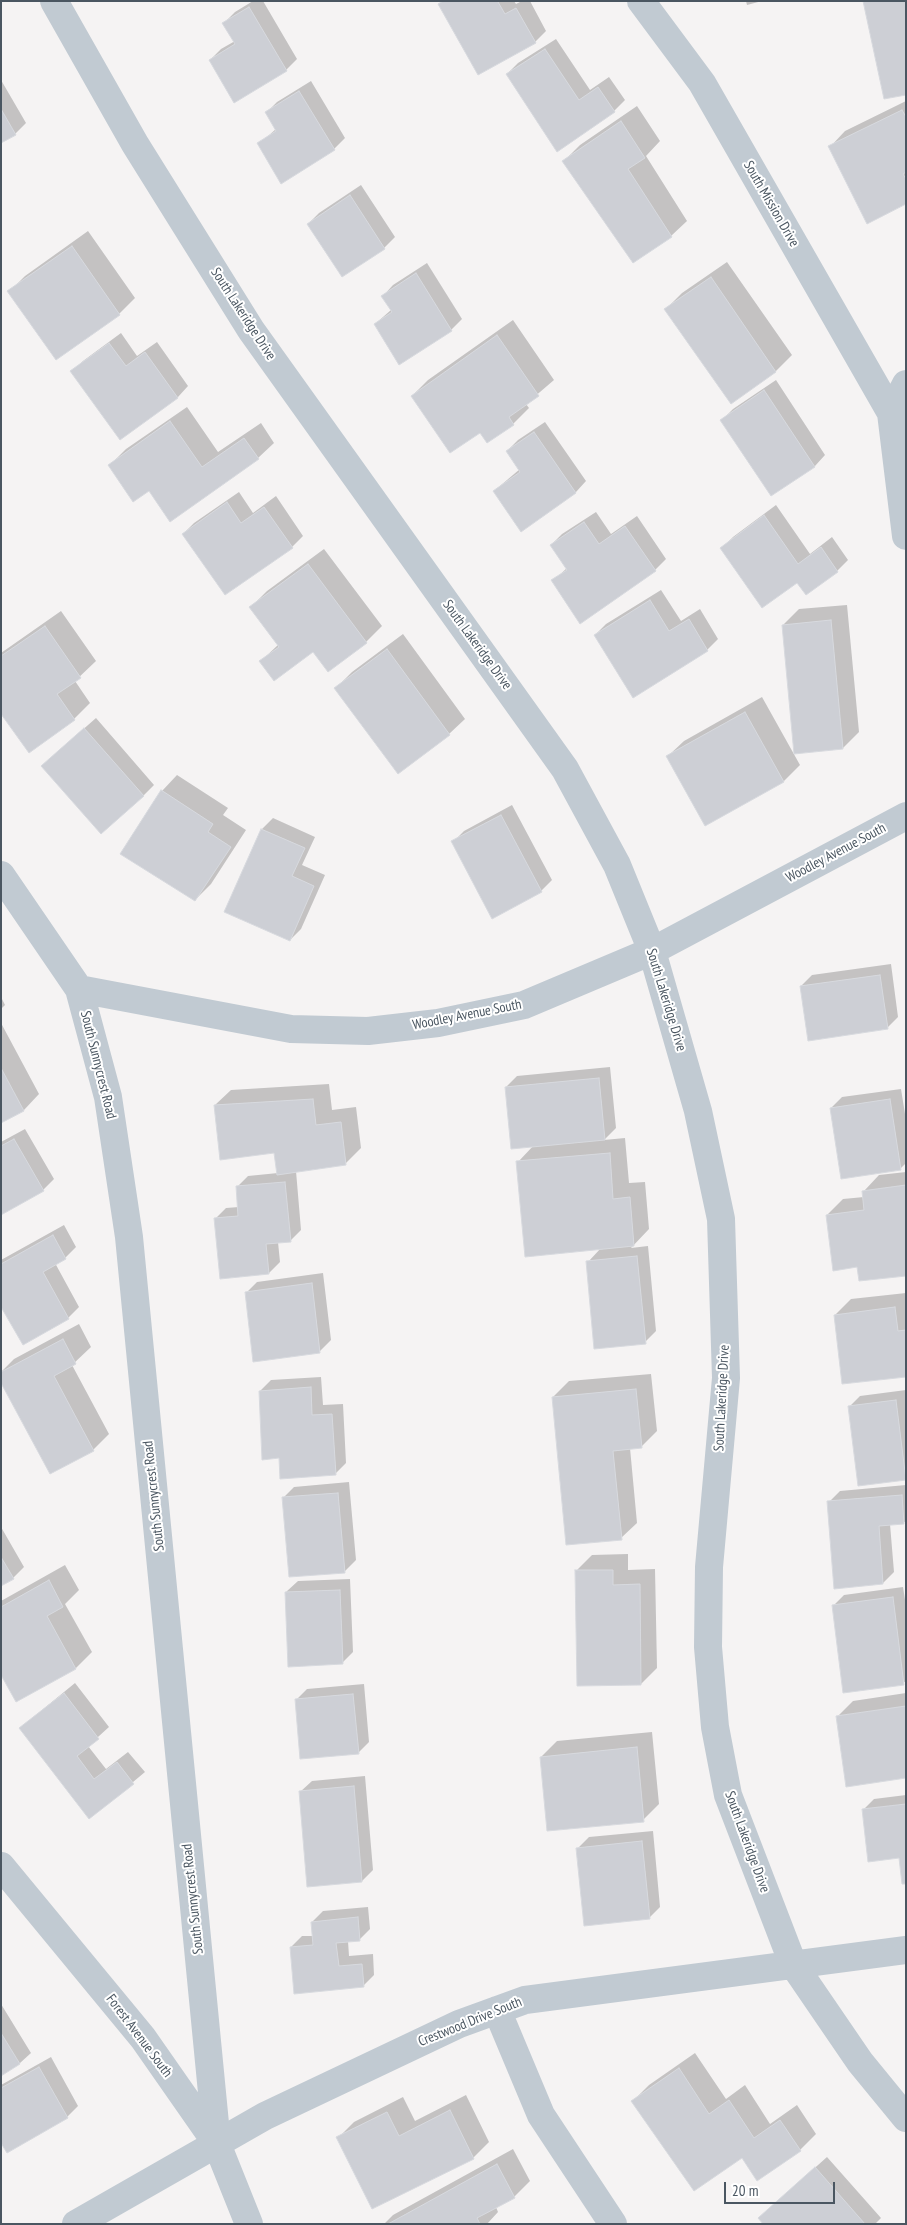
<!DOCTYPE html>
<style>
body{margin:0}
#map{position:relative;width:907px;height:2225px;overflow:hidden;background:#f5f3f3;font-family:"PT Sans Narrow",sans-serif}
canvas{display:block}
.frame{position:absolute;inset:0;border:2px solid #4a5661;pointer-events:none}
.scale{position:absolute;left:724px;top:2182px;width:111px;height:22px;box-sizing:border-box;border:2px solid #4a5661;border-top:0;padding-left:6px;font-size:15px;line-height:18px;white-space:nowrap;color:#4a5661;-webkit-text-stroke:4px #fff;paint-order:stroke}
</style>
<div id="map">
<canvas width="907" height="2225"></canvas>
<div class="frame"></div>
<div class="scale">20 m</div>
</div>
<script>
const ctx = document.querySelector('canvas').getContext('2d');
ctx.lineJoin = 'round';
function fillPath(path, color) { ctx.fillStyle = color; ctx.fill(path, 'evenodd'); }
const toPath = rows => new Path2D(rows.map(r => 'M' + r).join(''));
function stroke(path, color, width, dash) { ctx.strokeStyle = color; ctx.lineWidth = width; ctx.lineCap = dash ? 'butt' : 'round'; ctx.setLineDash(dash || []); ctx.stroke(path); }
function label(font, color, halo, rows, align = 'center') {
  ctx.font = font + ' "PT Sans Narrow",sans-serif'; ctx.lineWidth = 4; ctx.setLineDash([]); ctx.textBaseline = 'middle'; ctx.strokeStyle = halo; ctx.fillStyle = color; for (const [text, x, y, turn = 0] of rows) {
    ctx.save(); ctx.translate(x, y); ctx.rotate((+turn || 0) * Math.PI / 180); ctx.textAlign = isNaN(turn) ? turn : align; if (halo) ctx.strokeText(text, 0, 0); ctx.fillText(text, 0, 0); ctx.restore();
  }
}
fillPath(toPath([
 [253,1,263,1,297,59,286,70,210,60,221,49,235,41,224,23,235,12],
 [443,1,514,1,516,4,522,1,530,1,546,31,535,42],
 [746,1,762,1,747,5],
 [556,39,590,90,609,77,625,100,614,111,557,150,507,74,518,63],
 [1,80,26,123,15,134,1,142],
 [311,81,345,138,334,149,259,144,276,129,266,113,277,102],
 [906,101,906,202,830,147,845,131],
 [637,106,660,141,646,156,687,221,671,236,564,161,580,145],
 [361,185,395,237,384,248,342,275,308,224,319,213],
 [88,231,135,298,119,314,56,358,9,292,25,276],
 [727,262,792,355,776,371,731,402,666,309,682,293],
 [427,263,462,319,451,330,375,324,391,310,383,296,393,285],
 [513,320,554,380,526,404,529,408,513,424,487,442,480,431,412,396,428,380],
 [121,333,137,356,157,342,188,386,178,397,120,438,72,372,83,361],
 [776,380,825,455,815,466,771,494,722,420,733,409],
 [187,407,218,452,261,423,274,443,258,458,149,489,110,465,126,449],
 [545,422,586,481,576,492,494,491,520,469,507,451,518,440],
 [239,492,253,513,276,496,303,536,292,547,225,594,183,534,194,523],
 [776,505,810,554,832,537,848,560,837,571,797,581,722,548,733,537],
 [596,512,611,534,637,516,666,559,655,570,553,581,567,568,551,545,562,534],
 [324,549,382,626,366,642,313,650,261,661,279,644,251,607,267,591],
 [661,590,681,621,700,609,718,639,707,650,633,696,595,635,606,624],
 [847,605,859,732,843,748,783,625,799,609],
 [61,611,96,661,75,681,90,703,74,719,29,751,1,711,1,653],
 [403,634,465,719,449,734,336,688,352,672],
 [762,697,800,765,784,781,706,825,668,756,684,741],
 [96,718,154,785,143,796,54,755],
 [177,775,228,808,223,815,246,830,211,884,195,900,162,791],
 [512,805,552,880,541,891,453,842,464,831],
 [273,818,315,837,302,865,325,875,301,929,290,940,262,829],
 [891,964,898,1017,887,1028,801,986,812,975],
 [1,997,5,1005,1,1009],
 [1,1023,39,1094,24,1110,1,1122],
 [610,1067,616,1128,604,1140,625,1138,629,1183,645,1182,649,1229,631,1248,648,1246,656,1331,645,1342,588,1262,601,1248,518,1162,534,1145,506,1087,517,1076],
 [329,1084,332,1110,356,1107,361,1148,345,1164,296,1171,301,1230,290,1241,278,1242,280,1262,269,1273,215,1219,226,1208,239,1207,237,1187,248,1176,278,1173,275,1151,215,1105,231,1090],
 [901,1089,906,1120,906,1163,900,1169,831,1108,842,1097],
 [25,1129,54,1179,43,1190,1,1214,1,1142],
 [906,1172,906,1275,859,1266,827,1215,843,1199,864,1197,864,1191,879,1175],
 [64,1225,76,1247,65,1258,55,1263,79,1307,68,1318,1,1304,1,1260],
 [323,1273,331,1340,320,1351,246,1293,257,1282],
 [906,1293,906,1375,835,1315,851,1299],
 [79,1324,91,1347,72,1365,109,1434,93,1450,1,1381,1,1372,14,1359],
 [651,1374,657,1431,641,1447,630,1448,637,1523,621,1538,553,1397,569,1381],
 [321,1377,323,1405,343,1404,346,1463,335,1474,280,1457,260,1391,271,1380],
 [906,1390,906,1478,849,1407,860,1396],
 [349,1482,356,1560,345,1571,283,1498,294,1487],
 [906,1485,906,1521,903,1523,890,1524,894,1572,883,1583,829,1502,840,1491],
 [1,1527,24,1567,13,1578,1,1584],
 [628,1554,628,1570,655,1569,657,1668,641,1684,576,1571,592,1555],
 [65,1565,79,1590,65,1604,92,1652,76,1668,17,1701,1,1673,1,1601],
 [350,1579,353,1652,342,1663,286,1592,298,1581],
 [903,1587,906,1606,906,1681,903,1683,833,1606,844,1595],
 [75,1683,109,1727,88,1746,106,1769,128,1752,145,1772,90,1818,20,1728],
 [364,1684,369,1742,358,1753,296,1700,307,1689],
 [906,1693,906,1777,837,1717,853,1701],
 [652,1732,659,1804,643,1820,541,1757,557,1741],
 [365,1776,373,1870,362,1881,300,1792,312,1781],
 [906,1795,906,1882,900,1857,863,1810,874,1799],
 [653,1831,660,1907,649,1918,578,1848,589,1837],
 [368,1907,370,1929,359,1940,348,1941,349,1956,373,1954,374,1975,363,1986,291,1947,302,1936,313,1936,312,1922,323,1911],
 [1,2004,31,2053,20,2063,1,2075],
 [695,2053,726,2099,745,2085,770,2124,797,2105,816,2134,800,2150,757,2180,743,2156,633,2101,649,2085],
 [51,2057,78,2106,67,2117,1,2140,1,2085],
 [466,2095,489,2142,473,2158,338,2138,354,2122,403,2097,415,2121],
 [513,2149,530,2181,514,2197,496,2207,498,2212,487,2224,384,2224,393,2215],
 [827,2157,881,2218,875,2224,799,2224,771,2207]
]), '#0003');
const building = toPath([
 [443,1,500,1,498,2,505,14,516,8,536,43,478,75,438,4,443,1],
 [863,1,906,1,906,95,884,99,863,1],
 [249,7,287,71,234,103,209,60,235,44,222,23,249,7],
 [545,49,579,100,598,87,615,112,557,152,506,74,545,49],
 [299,91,335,150,281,184,257,143,276,131,265,112,299,91],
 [1,109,16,135,1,143,1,109],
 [902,110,906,117,906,172,903,174,906,179,906,204,867,224,828,146,902,110],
 [621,121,645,158,628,169,672,237,633,263,562,161,621,121],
 [350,195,385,249,342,277,307,224,350,195],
 [72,246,120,315,56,360,7,291,72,246],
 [416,273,452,331,399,365,374,324,392,312,381,296,416,273],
 [711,277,776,372,731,404,664,309,711,277],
 [497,335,539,396,509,417,514,425,487,443,480,433,450,453,411,396,497,335],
 [109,343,126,366,145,352,178,398,120,440,70,371,109,343],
 [764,390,815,467,771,496,720,420,764,390],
 [170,421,202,467,244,438,259,459,170,522,149,491,133,502,108,465,170,421],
 [534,432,576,493,521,532,493,491,520,472,506,451,534,432],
 [227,502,241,523,264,507,293,548,225,595,182,534,227,502],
 [764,515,798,564,821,547,838,572,806,595,797,583,762,608,720,548,764,515],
 [584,522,599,544,625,526,656,571,580,624,551,580,567,570,550,545,584,522],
 [308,564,367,643,328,672,313,652,274,681,259,661,279,647,249,607,308,564],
 [650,600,669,631,689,619,708,651,633,698,594,635,650,600],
 [831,620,843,749,794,754,782,625,831,620],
 [45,626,81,678,57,694,75,720,29,753,1,714,1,656,45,626],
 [387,649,450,735,398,774,334,688,387,649],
 [745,712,784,782,705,826,666,756,745,712],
 [84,728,144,796,101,834,41,766,84,728],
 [161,790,213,824,208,832,231,847,195,901,120,854,161,790],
 [501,815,542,892,492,919,451,841,501,815],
 [261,829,305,848,292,876,314,886,290,941,224,912,261,829],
 [880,975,888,1029,808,1041,800,986,880,975],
 [1,1068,24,1111,1,1123,1,1068],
 [599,1078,605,1140,511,1149,505,1087,599,1078],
 [313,1099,316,1125,341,1122,346,1165,277,1175,274,1153,220,1160,214,1105,313,1099],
 [890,1099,901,1170,841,1179,830,1108,890,1099],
 [14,1139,44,1191,1,1215,1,1146,14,1139],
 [610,1153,613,1199,630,1197,634,1246,525,1257,516,1161,610,1153],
 [285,1182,291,1242,266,1244,269,1274,220,1279,214,1218,238,1216,236,1186,285,1182],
 [906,1185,906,1276,859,1281,857,1267,833,1271,826,1215,864,1210,862,1191,906,1185],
 [53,1235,66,1259,43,1272,69,1319,23,1345,1,1307,1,1264,53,1235],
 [637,1256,646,1344,594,1349,586,1261,637,1256],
 [312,1283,320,1353,253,1362,245,1292,312,1283],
 [895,1307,898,1331,906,1330,906,1377,842,1384,834,1315,895,1307],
 [63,1339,76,1364,54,1376,94,1451,50,1474,1,1383,1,1372,63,1339],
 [311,1387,312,1415,332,1414,336,1475,280,1479,279,1458,262,1460,259,1391,311,1387],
 [636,1389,642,1448,613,1451,622,1540,566,1545,552,1397,636,1389],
 [896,1400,906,1480,858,1486,848,1406,896,1400],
 [338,1493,345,1573,289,1577,282,1497,338,1493],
 [902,1495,904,1524,879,1526,883,1584,834,1589,827,1501,902,1495],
 [1,1557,14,1579,1,1586,1,1557],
 [575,1570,613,1570,613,1585,640,1584,641,1685,577,1686,575,1570],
 [49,1580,63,1607,47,1616,76,1669,16,1702,1,1675,1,1607,49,1580],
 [340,1590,343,1664,288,1667,285,1592,340,1590],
 [893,1597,904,1685,843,1693,832,1605,893,1597],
 [64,1693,99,1739,77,1756,94,1779,117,1762,134,1784,89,1819,19,1728,64,1693],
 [353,1694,359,1754,300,1759,295,1699,353,1694],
 [906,1706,906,1778,846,1787,836,1716,906,1706],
 [637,1747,644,1822,547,1831,540,1757,637,1747],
 [354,1786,362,1882,307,1887,299,1791,354,1786],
 [906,1804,906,1884,902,1884,899,1858,868,1862,862,1809,906,1804],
 [642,1841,650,1919,584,1926,576,1848,642,1841],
 [358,1917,360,1941,336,1943,339,1966,362,1964,364,1987,294,1994,290,1947,313,1945,311,1922,358,1917],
 [1,2033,20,2064,1,2076,1,2033],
 [39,2067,68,2118,7,2153,1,2143,1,2088,39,2067],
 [679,2068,709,2114,729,2100,754,2138,780,2120,801,2151,757,2181,742,2158,694,2191,631,2101,679,2068],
 [450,2110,474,2159,372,2209,336,2137,387,2112,399,2136,450,2110],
 [497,2164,515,2198,477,2218,480,2224,388,2224,497,2164],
 [815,2167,865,2224,763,2224,758,2218,815,2167]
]);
fillPath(building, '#cdcfd5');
stroke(building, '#d7d9de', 1);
stroke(toPath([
 [54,1,135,144,251,330,565,769,617,865,652,951,698,1111,721,1219,726,1378,709,1567,708,1647,715,1727,728,1795,793,1964,860,2062,906,2118],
 [641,1,702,83,891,413],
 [906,384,891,413,906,536],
 [1,875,79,989,108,1097,129,1237,217,2144],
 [79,989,291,1029,368,1031,438,1023,524,1005,652,951,906,816],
 [1,1866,143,2038,217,2144,249,2224],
 [497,2010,541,2115,613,2224],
 [76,2224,265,2116,459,2024,525,2000,906,1950]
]), '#c1cad2', 28);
label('14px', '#4a5661', '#fff', [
 ["South Mission Drive",771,204,60],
 ["South Lakeridge Drive",243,314,57],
 ["South Lakeridge Drive",477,645,54],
 ["Woodley Avenue South",836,853,-28],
 ["South Lakeridge Drive",666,1000,73],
 ["Woodley Avenue South",467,1015,-11],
 ["South Sunnycrest Road",98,1065,76],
 ["South Lakeridge Drive",722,1398,-87],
 ["South Sunnycrest Road",154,1496,-96],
 ["South Lakeridge Drive",747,1842,70],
 ["South Sunnycrest Road",193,1899,-96],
 ["Crestwood Drive South",470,2022,-22],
 ["Forest Avenue South",139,2036,53]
]);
</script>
